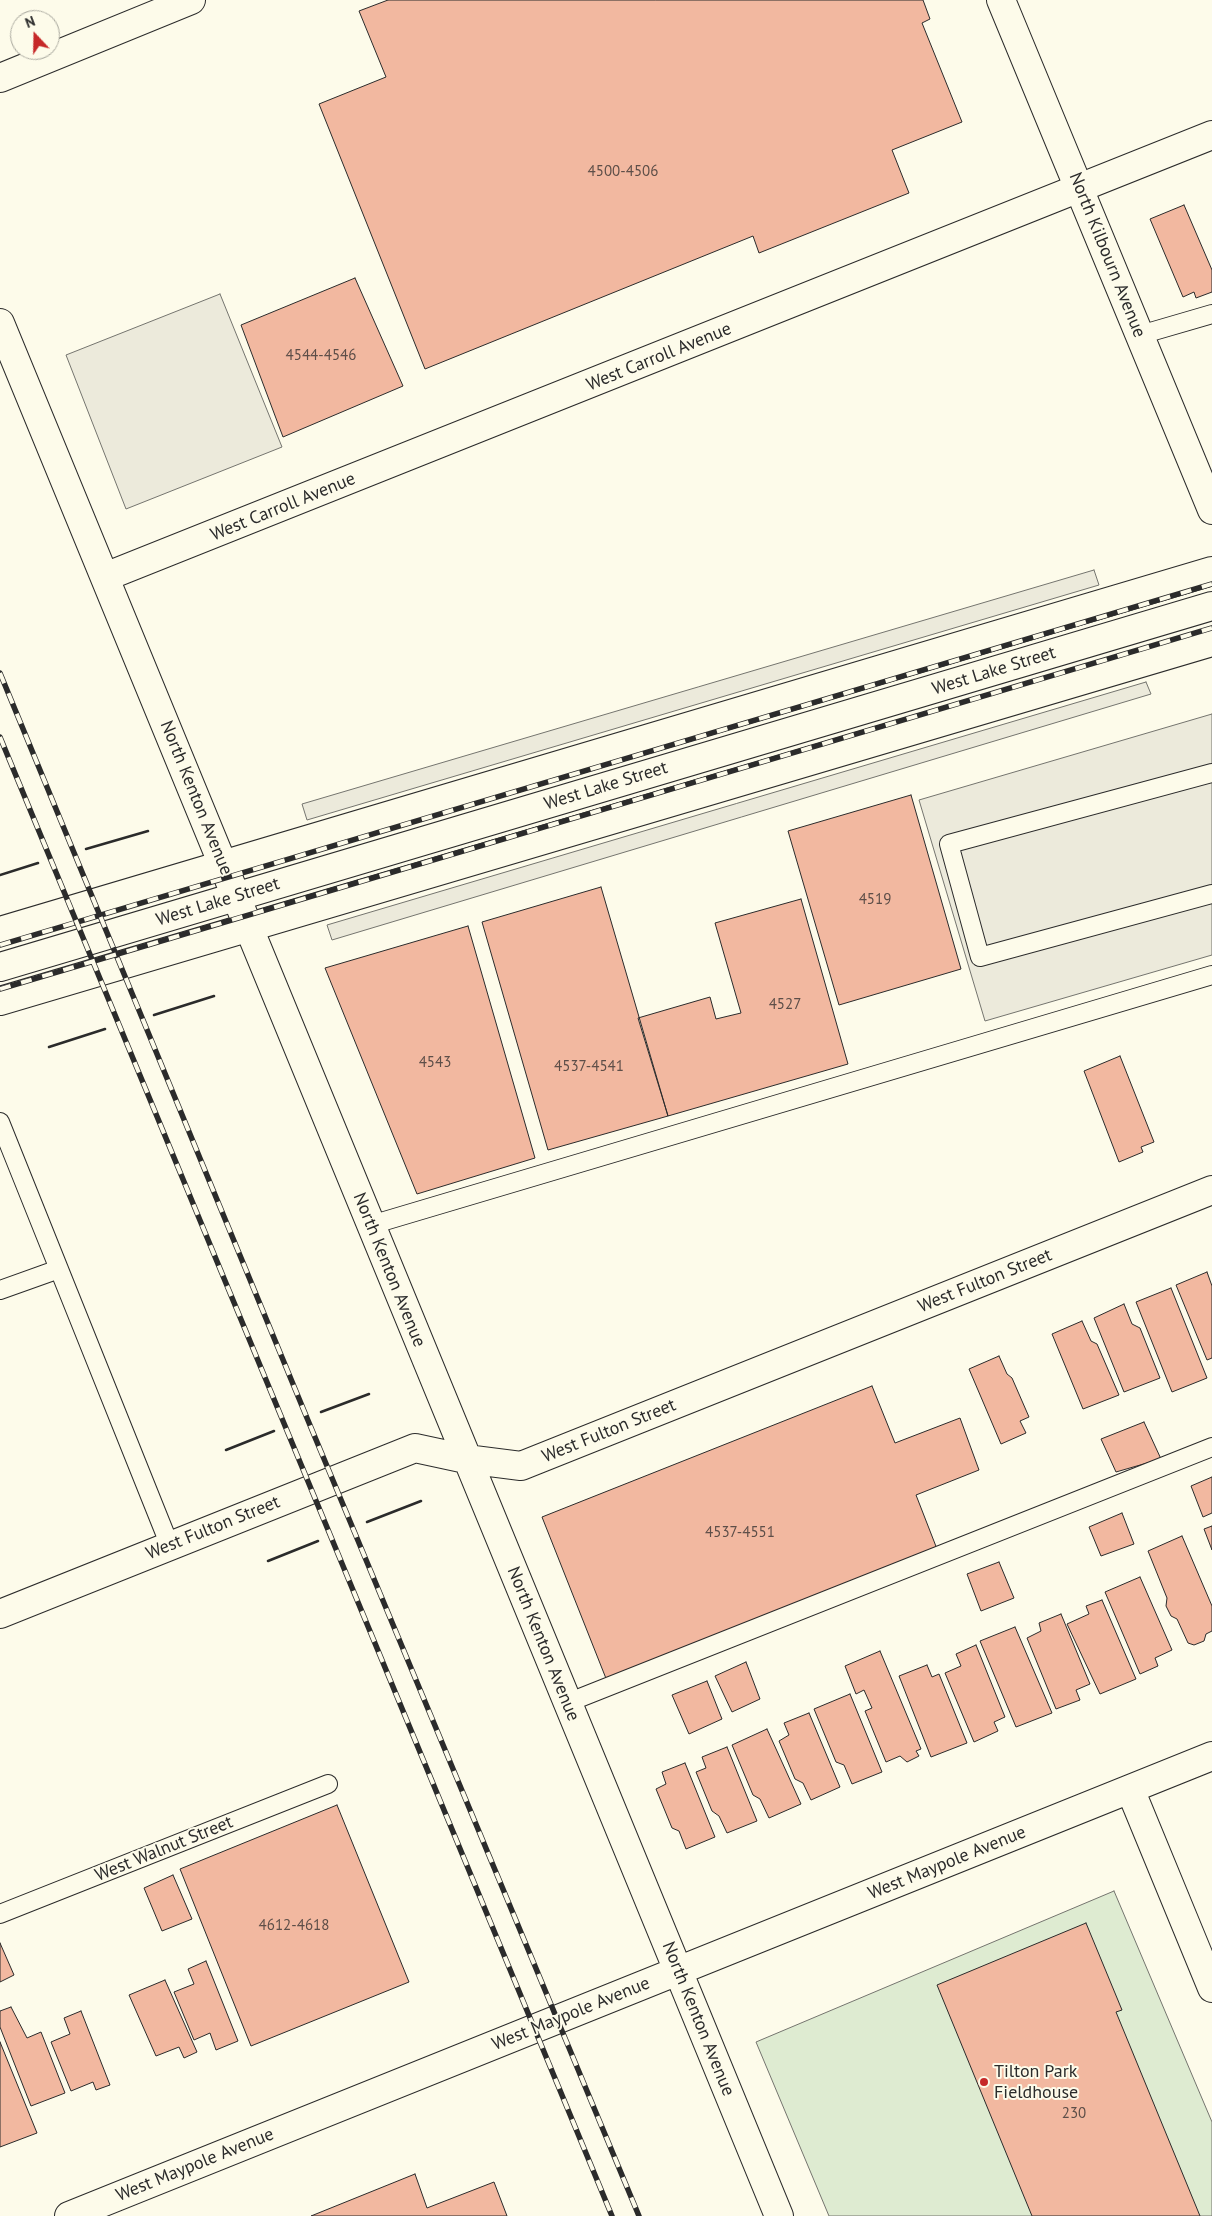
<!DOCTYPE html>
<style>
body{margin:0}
#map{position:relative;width:1212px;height:2216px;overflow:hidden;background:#fdfbea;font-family:"PT Sans",sans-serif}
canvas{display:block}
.north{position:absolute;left:10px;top:10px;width:50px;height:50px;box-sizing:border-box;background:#fdfbea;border:1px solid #a9a89e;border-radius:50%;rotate:339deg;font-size:14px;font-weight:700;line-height:20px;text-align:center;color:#2b2b2b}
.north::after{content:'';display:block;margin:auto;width:18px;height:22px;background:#c62828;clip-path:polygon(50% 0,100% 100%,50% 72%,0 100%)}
</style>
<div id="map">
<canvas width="1212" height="2216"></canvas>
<div class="north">N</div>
</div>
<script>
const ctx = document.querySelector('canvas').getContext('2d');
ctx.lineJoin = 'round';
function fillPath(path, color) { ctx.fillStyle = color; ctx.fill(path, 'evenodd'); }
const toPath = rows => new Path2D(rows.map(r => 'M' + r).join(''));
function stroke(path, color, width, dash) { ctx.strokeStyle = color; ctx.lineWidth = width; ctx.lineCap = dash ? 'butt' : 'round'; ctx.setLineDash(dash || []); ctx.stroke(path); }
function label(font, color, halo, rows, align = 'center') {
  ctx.font = font + ' "PT Sans",sans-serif'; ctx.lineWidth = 4; ctx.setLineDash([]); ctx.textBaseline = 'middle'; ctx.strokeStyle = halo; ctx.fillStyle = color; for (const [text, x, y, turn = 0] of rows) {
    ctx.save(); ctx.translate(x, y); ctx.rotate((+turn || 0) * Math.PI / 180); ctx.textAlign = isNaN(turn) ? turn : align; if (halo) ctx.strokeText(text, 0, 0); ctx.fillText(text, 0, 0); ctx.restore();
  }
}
const green = toPath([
 [1114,1891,1212,2122,1212,2216,829,2216,756,2042,1114,1891]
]);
fillPath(green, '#deebd1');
stroke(green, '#74746e', 1);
const parking = toPath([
 [220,294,282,447,126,509,66,355,220,294],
 [1094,570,1099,585,307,820,302,804,1094,570],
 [1146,682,1151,694,332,940,327,925,1146,682],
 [1212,714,1212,955,985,1021,919,800,1212,714]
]);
fillPath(parking, '#eceadb');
stroke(parking, '#74746e', 1);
const building = toPath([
 [388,0,923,0,930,19,922,23,962,122,892,150,909,193,759,253,753,236,425,369,319,104,386,77,359,11,388,0],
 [1184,205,1212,270,1212,292,1196,298,1194,292,1183,297,1150,219,1184,205],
 [355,278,403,386,283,437,241,325,355,278],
 [911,795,961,969,839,1005,788,831,911,795],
 [601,887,668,1116,548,1150,482,922,601,887],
 [801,899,848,1064,668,1116,638,1018,710,997,716,1019,741,1013,715,923,801,899],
 [468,926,535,1158,417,1194,325,968,468,926],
 [1120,1056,1154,1142,1141,1147,1143,1152,1119,1162,1084,1071,1120,1056],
 [1207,1272,1212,1286,1212,1358,1207,1360,1176,1285,1207,1272],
 [1171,1288,1207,1378,1172,1392,1136,1302,1171,1288],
 [1124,1304,1132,1324,1140,1328,1160,1378,1124,1392,1094,1318,1124,1304],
 [1082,1321,1091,1341,1097,1344,1119,1395,1083,1409,1052,1334,1082,1321],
 [999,1356,1007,1374,1012,1378,1029,1417,1020,1421,1026,1433,1001,1444,969,1369,999,1356],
 [872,1386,895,1443,960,1418,979,1470,916,1495,937,1549,607,1681,542,1517,872,1386],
 [1144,1422,1161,1459,1116,1472,1101,1439,1144,1422],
 [1212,1477,1212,1513,1203,1517,1191,1486,1212,1477],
 [1122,1513,1134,1544,1101,1556,1089,1527,1122,1513],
 [1212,1526,1212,1550,1204,1529,1212,1526],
 [1182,1536,1212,1606,1212,1631,1206,1634,1204,1641,1194,1645,1188,1643,1177,1619,1171,1616,1166,1606,1167,1598,1148,1551,1182,1536],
 [999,1562,1014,1598,981,1611,967,1574,999,1562],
 [1140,1577,1172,1650,1155,1658,1158,1666,1140,1674,1105,1592,1140,1577],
 [1102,1600,1136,1679,1100,1694,1067,1624,1089,1614,1086,1606,1102,1600],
 [1061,1614,1090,1684,1076,1690,1080,1700,1056,1709,1027,1638,1041,1631,1039,1623,1061,1614],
 [1015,1627,1052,1713,1016,1727,980,1641,1015,1627],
 [976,1645,1005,1717,994,1722,998,1731,974,1742,945,1673,961,1666,956,1654,976,1645],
 [880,1651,921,1749,916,1751,919,1756,907,1762,900,1756,886,1762,865,1711,872,1708,864,1690,856,1694,845,1666,880,1651],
 [746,1662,760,1699,732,1712,715,1676,746,1662],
 [927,1665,932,1677,939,1674,967,1743,931,1757,899,1676,927,1665],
 [707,1681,722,1719,689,1734,672,1695,707,1681],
 [850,1694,882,1772,852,1784,844,1765,836,1762,814,1709,850,1694],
 [809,1713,840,1787,811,1800,803,1783,795,1779,779,1741,789,1735,784,1723,809,1713],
 [767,1729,801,1804,769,1818,760,1799,753,1795,732,1745,767,1729],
 [727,1747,757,1821,727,1833,719,1816,712,1811,696,1772,706,1768,702,1757,727,1747],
 [685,1763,715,1837,686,1849,679,1831,672,1828,656,1789,666,1784,662,1772,685,1763],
 [337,1805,409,1982,251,2046,180,1869,337,1805],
 [173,1875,192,1919,162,1931,144,1888,173,1875],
 [1086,1923,1122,2010,1116,2012,1200,2216,1032,2216,937,1985,1086,1923],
 [0,1943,14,1975,0,1982,0,1943],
 [206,1961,238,2041,216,2050,210,2033,194,2040,174,1992,194,1984,188,1969,206,1961],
 [165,1980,197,2052,184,2058,179,2047,156,2056,129,1995,165,1980],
 [11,2007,27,2038,41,2032,65,2093,31,2106,0,2027,0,2011,11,2007],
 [81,2011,110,2085,96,2090,93,2082,71,2091,51,2042,70,2034,64,2018,81,2011],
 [0,2042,37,2133,0,2147,0,2042],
 [415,2174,427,2208,494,2182,507,2216,311,2216,415,2174]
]);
fillPath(building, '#f2b8a0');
stroke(building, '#2b2b2b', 1);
const lane = toPath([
 [1140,335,1212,314],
 [1212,773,949,844,980,957,1212,894],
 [0,1122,170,1546],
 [371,1225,1212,975],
 [0,1290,59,1269],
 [567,1703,1212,1447],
 [0,1914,328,1784]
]);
const street = toPath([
 [0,78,191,0],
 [0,323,779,2216],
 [105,577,1212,135],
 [0,1614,415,1448,466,1459,521,1466,1212,1190],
 [1130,1789,1212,1988],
 [69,2216,1212,1756]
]);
const secondary = toPath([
 [1001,0,1212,510],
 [0,931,1212,571],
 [0,967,1212,606],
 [0,1001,1212,642]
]);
stroke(lane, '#2b2b2b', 20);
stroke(street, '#2b2b2b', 30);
stroke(secondary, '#2b2b2b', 30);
stroke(lane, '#fdfbea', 18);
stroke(street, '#fdfbea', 28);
stroke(secondary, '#fdfbea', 28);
const rail = toPath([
 [0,673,307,1418,639,2216],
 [0,737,612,2216],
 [0,945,1212,584],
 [0,989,1212,628]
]);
stroke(rail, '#2b2b2b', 5.5);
stroke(rail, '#fdfbea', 4, [11]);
stroke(toPath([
 [86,849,148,831],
 [0,875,38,863],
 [154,1015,214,996],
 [49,1047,105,1029],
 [321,1412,369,1394],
 [226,1450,274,1431],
 [367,1522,421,1501],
 [268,1561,318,1541]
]), '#2b2b2b', 2.5);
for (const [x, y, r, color] of [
 [984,2082,5,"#c62828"]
]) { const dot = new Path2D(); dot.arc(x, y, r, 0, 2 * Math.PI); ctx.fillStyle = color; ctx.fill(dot); stroke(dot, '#fdfbea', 2); }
label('15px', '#5d4e48', null, [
 ["4500-4506",623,172],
 ["4544-4546",321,356],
 ["4519",875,900],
 ["4527",785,1005],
 ["4543",435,1063],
 ["4537-4541",589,1067],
 ["4537-4551",740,1533],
 ["4612-4618",294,1926],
 ["230",1074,2114]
]);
label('18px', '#2b2b2b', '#fdfbea', [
 ["North Kilbourn Avenue",1107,255,68],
 ["West Carroll Avenue",659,357,-22],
 ["West Carroll Avenue",283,507,-22],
 ["West Lake Street",994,671,-17],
 ["West Lake Street",606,786,-17],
 ["North Kenton Avenue",196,798,68],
 ["West Lake Street",218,902,-17],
 ["North Kenton Avenue",389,1270,68],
 ["West Fulton Street",985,1281,-22],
 ["West Fulton Street",609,1431,-22],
 ["West Fulton Street",213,1528,-22],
 ["North Kenton Avenue",543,1644,68],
 ["West Walnut Street",164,1849,-22],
 ["West Maypole Avenue",947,1863,-22],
 ["West Maypole Avenue",571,2014,-22],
 ["North Kenton Avenue",698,2019,68],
 ["West Maypole Avenue",195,2165,-22]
]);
label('18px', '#2b2b2b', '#fdfbea', [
 ["Tilton Park",994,2072],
 ["Fieldhouse",994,2093]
], 'left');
</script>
